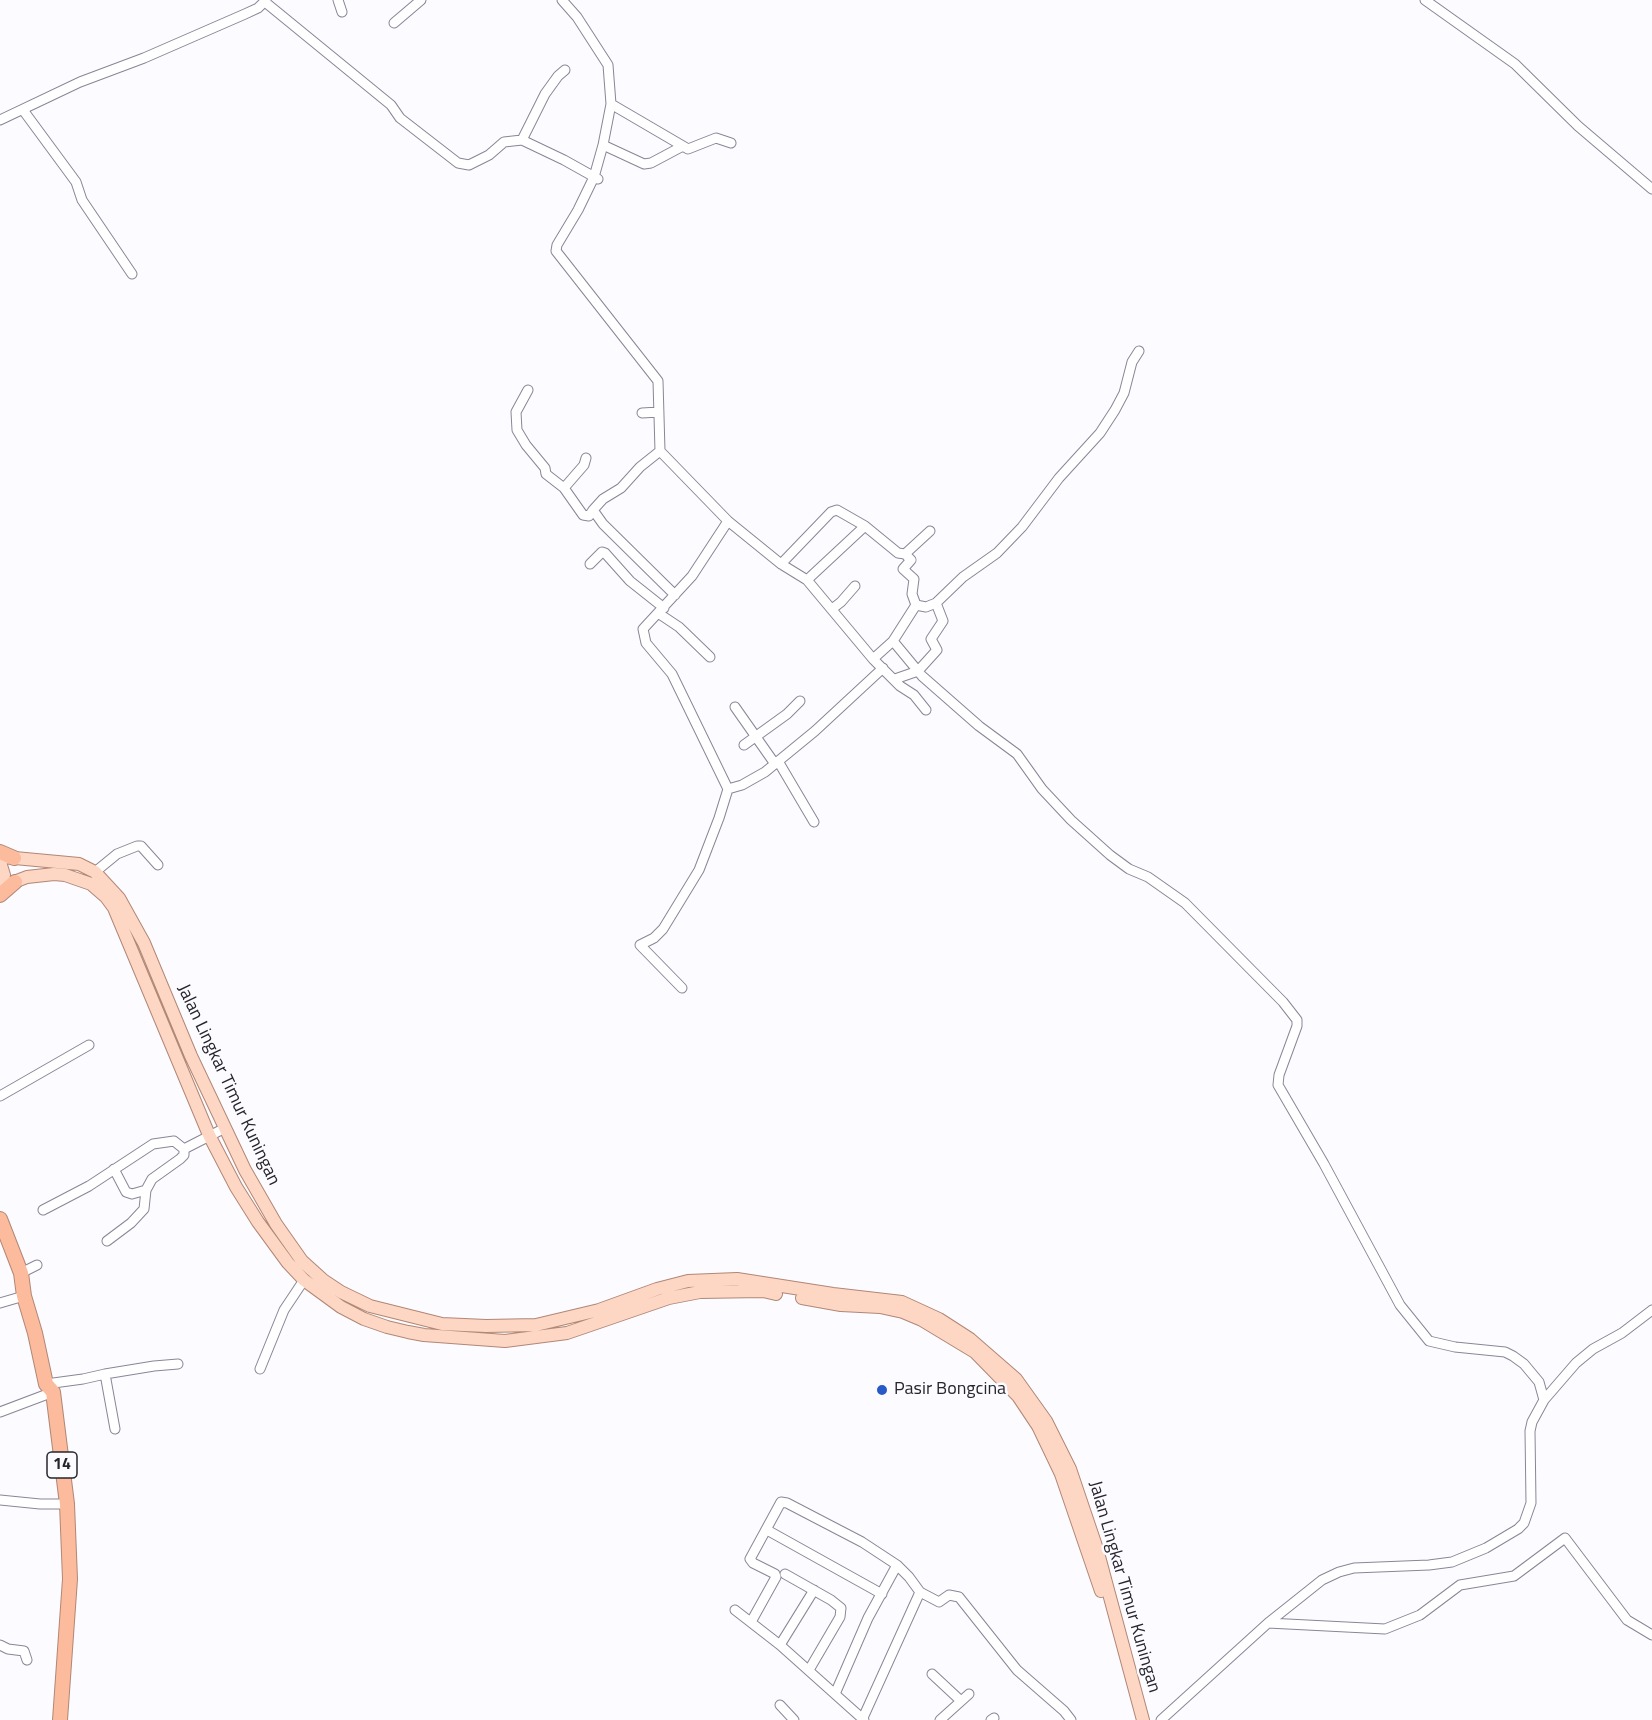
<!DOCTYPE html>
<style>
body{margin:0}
canvas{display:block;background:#fcfbff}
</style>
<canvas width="1652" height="1720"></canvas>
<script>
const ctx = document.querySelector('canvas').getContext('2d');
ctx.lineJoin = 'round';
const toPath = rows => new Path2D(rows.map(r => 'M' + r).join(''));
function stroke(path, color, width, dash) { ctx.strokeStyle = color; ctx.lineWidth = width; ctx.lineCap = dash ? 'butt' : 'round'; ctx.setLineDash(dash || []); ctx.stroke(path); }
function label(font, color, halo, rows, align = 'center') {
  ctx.font = font + ' "Titillium Web",sans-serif'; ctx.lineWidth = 5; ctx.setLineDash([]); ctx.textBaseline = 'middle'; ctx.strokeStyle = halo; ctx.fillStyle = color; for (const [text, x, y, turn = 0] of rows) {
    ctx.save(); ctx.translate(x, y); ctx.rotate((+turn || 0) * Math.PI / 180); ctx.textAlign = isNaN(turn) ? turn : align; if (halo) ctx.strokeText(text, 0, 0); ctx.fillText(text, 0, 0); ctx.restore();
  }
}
const minor = toPath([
 [338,0,342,12],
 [562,0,577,17,608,65,611,104,603,145,594,177,578,210,557,245,556,251,658,381,660,451,640,467,621,488,603,499,593,510,603,524,675,595],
 [1425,0,1515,64,1578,126,1652,189],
 [265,2,391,105,400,118,458,163,469,165,489,155,504,142,522,140,564,160,598,179],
 [394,23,421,0],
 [611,104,688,149,716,138,731,143],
 [23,110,76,182,82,200,132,274],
 [0,120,80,82,144,58,245,14,258,8,266,0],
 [522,140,545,94,558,76,565,70],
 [603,145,644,164,651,163,683,146],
 [528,390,516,412,517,430,526,445,545,468,546,474,564,488,583,515,589,516,593,510],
 [642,413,659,412],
 [660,451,728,521,781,564,807,580,873,659,900,686,914,695,926,710],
 [564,488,584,465,586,458],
 [905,554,930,531],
 [590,564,602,552,605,553,630,581,664,608],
 [781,564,831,512,837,510,865,526,898,553,905,554,911,560,903,569,914,579,912,594,916,605,926,607,936,603,963,577,997,553,1022,527,1059,478,1100,433,1115,410,1124,393,1132,362,1139,351],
 [807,580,865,526],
 [832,609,841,602,855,586],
 [658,613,679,627,710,657],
 [893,641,922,676,979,726,1017,754,1042,789,1071,820,1110,855,1129,869,1148,877,1185,903,1283,1002,1297,1020,1297,1026,1279,1075,1278,1085,1324,1164,1400,1305,1429,1341,1455,1347,1505,1352,1513,1356,1524,1364,1539,1382,1544,1400],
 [873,659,893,641,916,605],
 [895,679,918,671,937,650,931,639,943,621,936,603],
 [735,707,775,764],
 [744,745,787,714,800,701],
 [778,761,814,822],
 [728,789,742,785,765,772,815,731,883,668],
 [95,872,117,854,137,846,141,846,158,865],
 [682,988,640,945,654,938,663,929,699,870,719,818,728,789,672,674,646,643,643,629,692,576,728,521],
 [0,1096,89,1045],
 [114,1169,126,1192,132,1194,146,1190],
 [43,1210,89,1186,153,1144,174,1141,184,1149,225,1128],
 [107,1241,131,1223,144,1209,146,1190,152,1179,180,1159,184,1155,184,1149],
 [21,1273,37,1265],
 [0,1303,24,1296],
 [260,1369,284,1310,304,1280],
 [105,1374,115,1429],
 [46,1384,83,1379,105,1374,154,1366,178,1364],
 [0,1412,53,1392],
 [0,1500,40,1504,67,1504],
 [767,1530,882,1594],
 [785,1574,831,1600,841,1608,840,1617,809,1670],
 [920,1592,939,1602,949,1595,959,1597,1017,1670,1064,1711,1071,1720],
 [735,1610,780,1645,864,1720],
 [751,1622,776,1577,775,1574,753,1563,750,1559,781,1502,787,1503,862,1542,897,1565,909,1577,920,1592,862,1720],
 [1268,1623,1385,1629,1420,1615,1460,1585,1514,1576,1565,1538,1627,1620,1652,1635],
 [0,1645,8,1649,24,1651,27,1660],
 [780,1645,814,1590],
 [932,1674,961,1701],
 [835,1694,868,1618,897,1565],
 [780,1705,794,1720],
 [940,1720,969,1694],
 [991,1720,994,1718],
 [1161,1720,1268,1623,1322,1580,1339,1572,1354,1568,1429,1565,1452,1562,1486,1548,1518,1529,1524,1523,1531,1503,1530,1431,1532,1422,1544,1400,1576,1363,1593,1349,1622,1333,1652,1310]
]);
const major = toPath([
 [4,857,79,864,95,872,119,898,144,943,191,1056,245,1170,276,1224,302,1261,323,1280,341,1292,370,1306,442,1324,486,1326,536,1325,599,1310,657,1289,688,1281,737,1279,833,1294,902,1302,939,1319,970,1339,1016,1379,1046,1421,1070,1469,1097,1549,1143,1720],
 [0,862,4,875,0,882],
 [6,885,27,877,54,874,65,875,91,884,106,897,114,908,209,1135,236,1187,258,1222,288,1263,304,1280,341,1307,364,1319,387,1327,408,1332,424,1335,505,1341,567,1333,669,1298,700,1292,763,1291,776,1294],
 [802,1298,841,1305,880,1307,903,1312,922,1320,975,1352,1018,1396,1038,1426,1061,1474,1101,1591]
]);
const highway = toPath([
 [0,852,14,858],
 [0,895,15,882],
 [0,1219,21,1273,24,1296,35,1333,46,1384,53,1392,67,1504,70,1579,60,1720]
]);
stroke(minor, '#8a8697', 11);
stroke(major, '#b18775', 14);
stroke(highway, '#b18775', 16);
stroke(minor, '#fff', 9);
stroke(major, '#fdd6c4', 12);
stroke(highway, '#fbbb9c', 14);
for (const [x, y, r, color] of [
 [882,1390,6,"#2759c7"]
]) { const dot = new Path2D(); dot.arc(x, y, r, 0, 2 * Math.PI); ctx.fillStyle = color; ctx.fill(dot); stroke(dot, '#fcfbff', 2); }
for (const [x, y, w] of [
 [62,1465,30]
]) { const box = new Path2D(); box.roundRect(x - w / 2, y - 13, w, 26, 4.5); ctx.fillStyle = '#fcfbff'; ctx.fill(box); stroke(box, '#28262d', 1.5); }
label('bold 16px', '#28262d', null, [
 ["14",62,1465]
]);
label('18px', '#28262d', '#fcfbff', [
 ["Jalan Lingkar Timur Kuningan",228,1085,65],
 ["Jalan Lingkar Timur Kuningan",1124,1587,74]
]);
label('18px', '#28262d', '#fcfbff', [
 ["Pasir Bongcina",894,1390]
], 'left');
</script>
